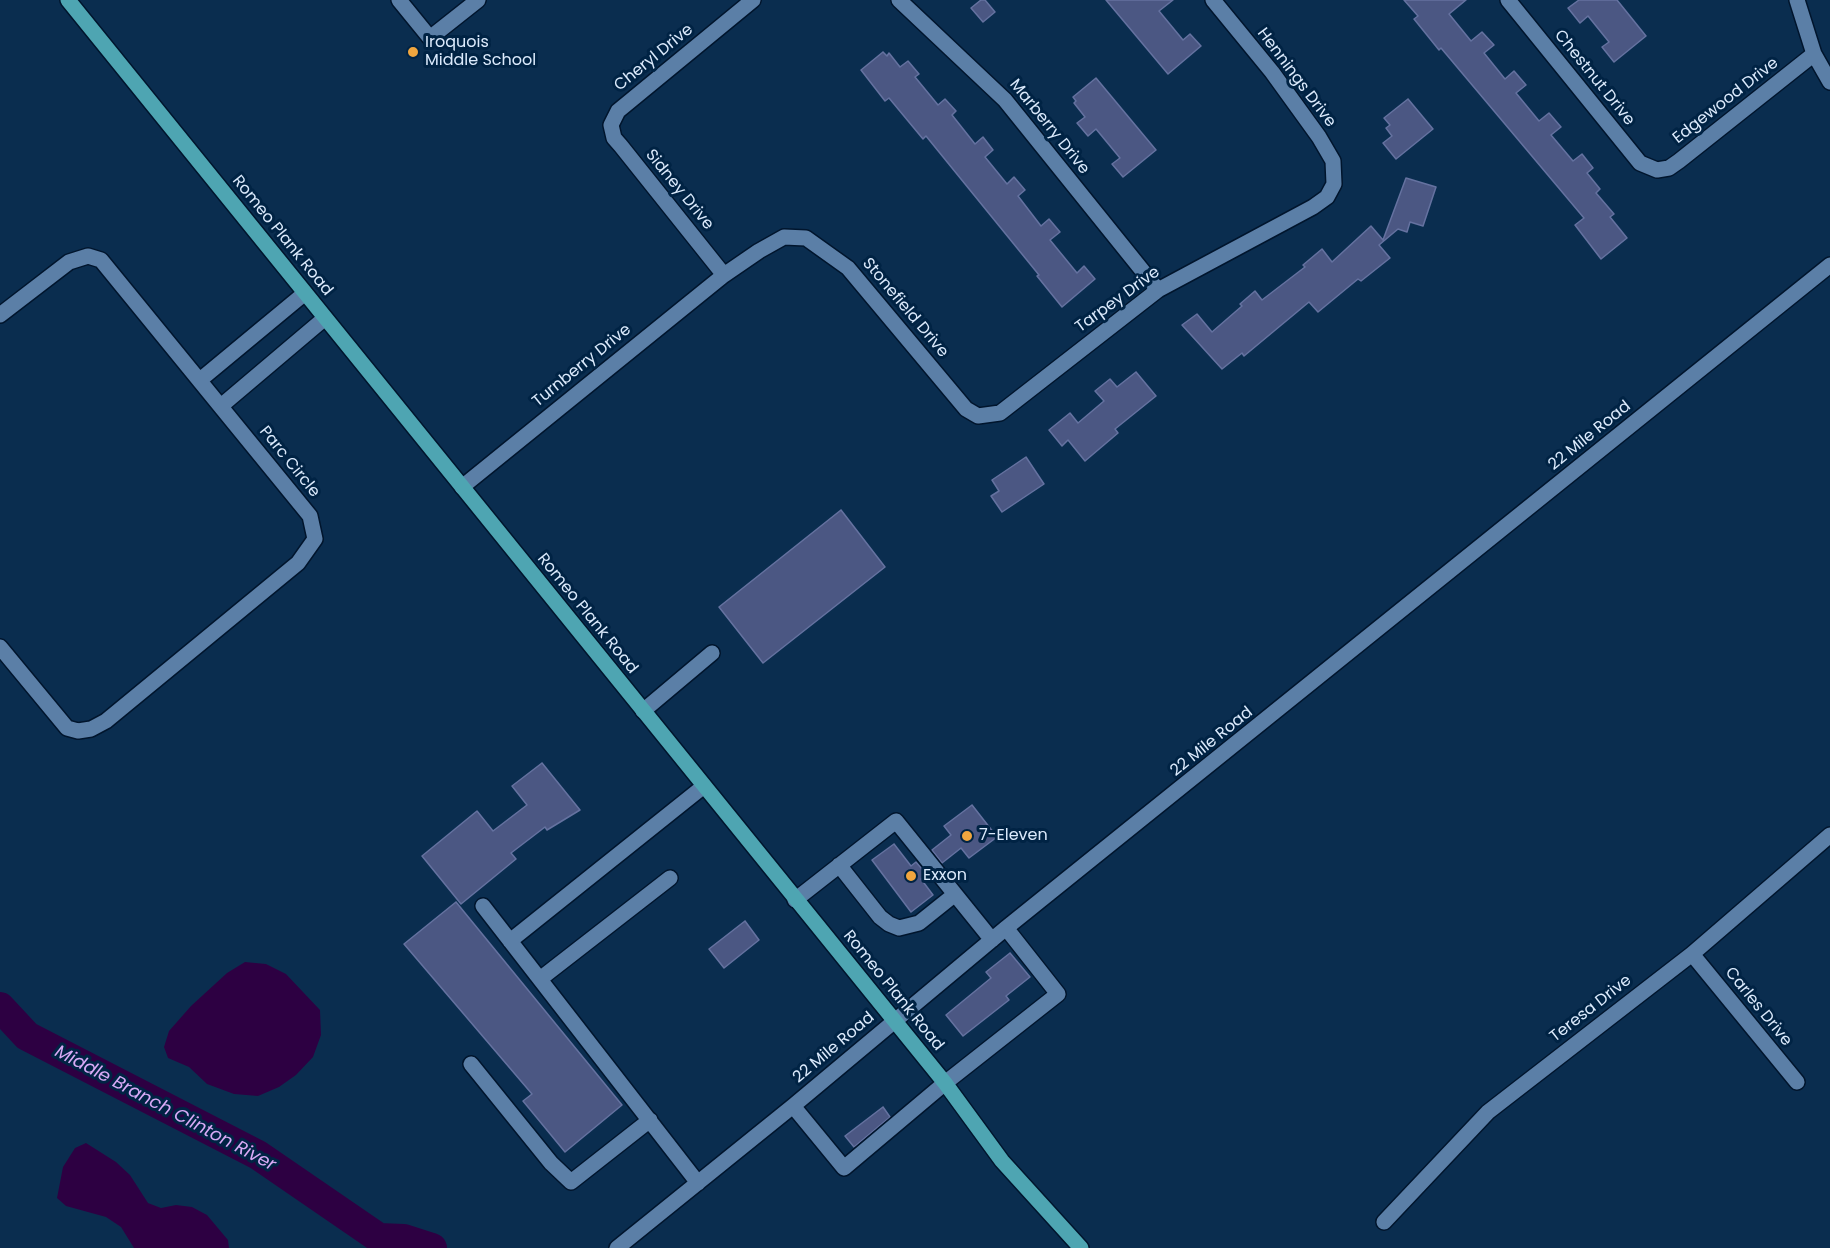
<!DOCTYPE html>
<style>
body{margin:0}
canvas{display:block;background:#0a2d4f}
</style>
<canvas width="1830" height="1248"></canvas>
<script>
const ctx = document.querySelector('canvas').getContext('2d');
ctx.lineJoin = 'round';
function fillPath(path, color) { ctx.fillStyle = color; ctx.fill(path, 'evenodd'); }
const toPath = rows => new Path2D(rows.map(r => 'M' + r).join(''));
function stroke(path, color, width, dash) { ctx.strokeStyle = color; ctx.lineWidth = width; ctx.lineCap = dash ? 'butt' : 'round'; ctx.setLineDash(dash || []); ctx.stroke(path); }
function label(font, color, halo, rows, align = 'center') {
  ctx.font = font + ' Poppins,sans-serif'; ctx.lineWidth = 6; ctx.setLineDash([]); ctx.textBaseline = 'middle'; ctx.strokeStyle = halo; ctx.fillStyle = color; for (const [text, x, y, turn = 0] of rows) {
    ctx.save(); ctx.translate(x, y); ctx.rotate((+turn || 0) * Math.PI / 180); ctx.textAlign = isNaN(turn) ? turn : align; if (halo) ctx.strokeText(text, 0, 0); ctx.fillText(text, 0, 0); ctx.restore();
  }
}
fillPath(toPath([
 [245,962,266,964,286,974,320,1010,321,1035,313,1057,296,1075,279,1087,258,1096,234,1094,207,1084,189,1067,168,1058,164,1047,169,1031,191,1006,227,973],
 [86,1143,116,1162,130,1175,148,1203,161,1208,176,1205,192,1207,207,1215,228,1240,229,1248,134,1248,121,1227,106,1217,66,1206,57,1198,63,1167,75,1148]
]), '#2d0042');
stroke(toPath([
 [0,1007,27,1036,258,1155,379,1238,404,1239,432,1248]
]), '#2d0042', 30);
const building = toPath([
 [981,0,985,0,995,12,983,22,971,8,981,0],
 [1106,0,1173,0,1159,11,1183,40,1190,34,1201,46,1168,74,1106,0],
 [1404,0,1466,0,1449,14,1471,41,1482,32,1494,45,1484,53,1505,79,1514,71,1526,85,1516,93,1539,121,1549,113,1561,127,1551,135,1573,161,1582,154,1593,168,1587,173,1600,189,1596,193,1614,214,1610,217,1627,238,1601,259,1575,225,1584,218,1441,48,1439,50,1414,19,1418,16,1404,0],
 [1579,0,1617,0,1646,36,1614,62,1602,47,1609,42,1588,16,1580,23,1568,8,1579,0],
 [883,52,887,56,889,53,900,67,908,61,919,74,915,77,938,105,945,99,956,111,952,115,975,144,983,137,993,150,985,157,1007,184,1014,177,1025,190,1018,196,1041,226,1049,219,1060,232,1050,240,1077,273,1084,266,1095,279,1062,307,1037,276,1039,275,926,136,923,139,889,98,885,101,861,70,883,52],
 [1096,78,1156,150,1123,177,1112,164,1120,158,1096,129,1088,136,1077,123,1085,117,1074,103,1076,101,1073,97,1096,78],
 [1408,99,1433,129,1396,159,1383,143,1392,136,1386,128,1390,125,1384,118,1408,99],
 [1406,178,1436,187,1423,226,1410,222,1407,232,1398,229,1379,245,1390,258,1361,281,1358,279,1318,312,1309,302,1244,356,1242,353,1222,369,1182,325,1197,314,1212,332,1242,306,1240,304,1255,291,1262,300,1305,267,1303,265,1322,249,1332,262,1371,226,1383,240,1406,178],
 [1136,372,1156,396,1115,429,1118,433,1085,461,1068,440,1062,446,1049,430,1070,413,1078,423,1104,401,1095,391,1110,379,1117,387,1136,372],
 [1026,457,1044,484,1002,512,991,496,999,491,992,480,1026,457],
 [841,510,885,567,763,663,719,607,841,510],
 [542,763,580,810,547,830,545,827,511,853,516,859,461,904,422,856,477,811,493,831,527,805,512,786,542,763],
 [972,805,997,837,969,858,961,848,942,863,932,850,951,835,944,826,972,805],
 [894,844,911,866,916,862,927,875,921,879,933,895,911,912,872,860,894,844],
 [456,902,622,1105,565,1152,523,1101,532,1094,404,944,456,902],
 [745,921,759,940,724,968,709,949,745,921],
 [1010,953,1030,977,1006,996,1009,1000,963,1036,946,1015,991,978,986,972,1010,953],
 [883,1107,890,1117,854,1147,845,1136,883,1107]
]);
fillPath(building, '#4b5783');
stroke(building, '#6572a0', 1.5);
const minor = toPath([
 [399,0,430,38,478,0],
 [899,0,1005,100,1158,290],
 [1508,0,1640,163,1657,170,1669,168,1679,161,1814,54],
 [1797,0,1814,54,1830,82],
 [724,275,621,146,614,138,611,125,618,111,753,0],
 [0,315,69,262,88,256,101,260,310,516,315,539,298,563,106,721,91,729,78,731,67,728,0,647],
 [200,380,305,293],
 [221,406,325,318],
 [462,487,724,275,759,251,784,237,806,238,848,268,966,409,978,416,1000,413,1158,290,1313,207,1327,197,1334,184,1333,161,1319,137,1272,72,1213,0],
 [643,711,712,653],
 [839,865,880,917,889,924,899,928,919,923,954,895],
 [795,900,896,821,992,940],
 [483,906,698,1183],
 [510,941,704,786],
 [1692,954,1797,1082],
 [540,979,670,878],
 [471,1064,551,1163,571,1182,650,1120],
 [793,1106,844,1168,945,1083,1058,994,1006,928],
 [1384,1222,1488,1112,1692,954,1830,835],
 [617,1248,793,1106,1006,928,1830,265]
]);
const major = toPath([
 [68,0,945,1083,1002,1161,1081,1248]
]);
stroke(minor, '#00152d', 18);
stroke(major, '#00152d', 18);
stroke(minor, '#5b7fa7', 15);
stroke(major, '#4ea5b2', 15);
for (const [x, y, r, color] of [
 [413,52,6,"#f0a63f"],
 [967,836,6,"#f0a63f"],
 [911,876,6,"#f0a63f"]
]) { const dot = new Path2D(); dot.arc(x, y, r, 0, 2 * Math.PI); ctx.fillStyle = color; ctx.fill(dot); stroke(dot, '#002344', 2); }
label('16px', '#dbeafc', '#002344', [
 ["Iroquois",425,43],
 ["Middle School",425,61],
 ["7-Eleven",979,836],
 ["Exxon",923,876]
], 'left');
label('16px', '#dbeafc', '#002344', [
 ["Cheryl Drive",654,58,-39],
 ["Hennings Drive",1296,78,53],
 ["Chestnut Drive",1594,78,51],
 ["Edgewood Drive",1726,101,-38],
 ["Marberry Drive",1049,127,51],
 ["Sidney Drive",679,190,51],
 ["Romeo Plank Road",282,236,51],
 ["Tarpey Drive",1118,300,-36],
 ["Stonefield Drive",905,308,50],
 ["Turnberry Drive",582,366,-39],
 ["22 Mile Road",1590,436,-39],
 ["Parc Circle",289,462,51],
 ["Romeo Plank Road",587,614,51],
 ["22 Mile Road",1212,742,-39],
 ["Romeo Plank Road",893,991,51],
 ["Carles Drive",1758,1007,51],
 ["Teresa Drive",1591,1009,-38],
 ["22 Mile Road",834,1048,-40]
]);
label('italic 18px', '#d8aaf6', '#002344', [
 ["Middle Branch Clinton River",165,1109,28]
]);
</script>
